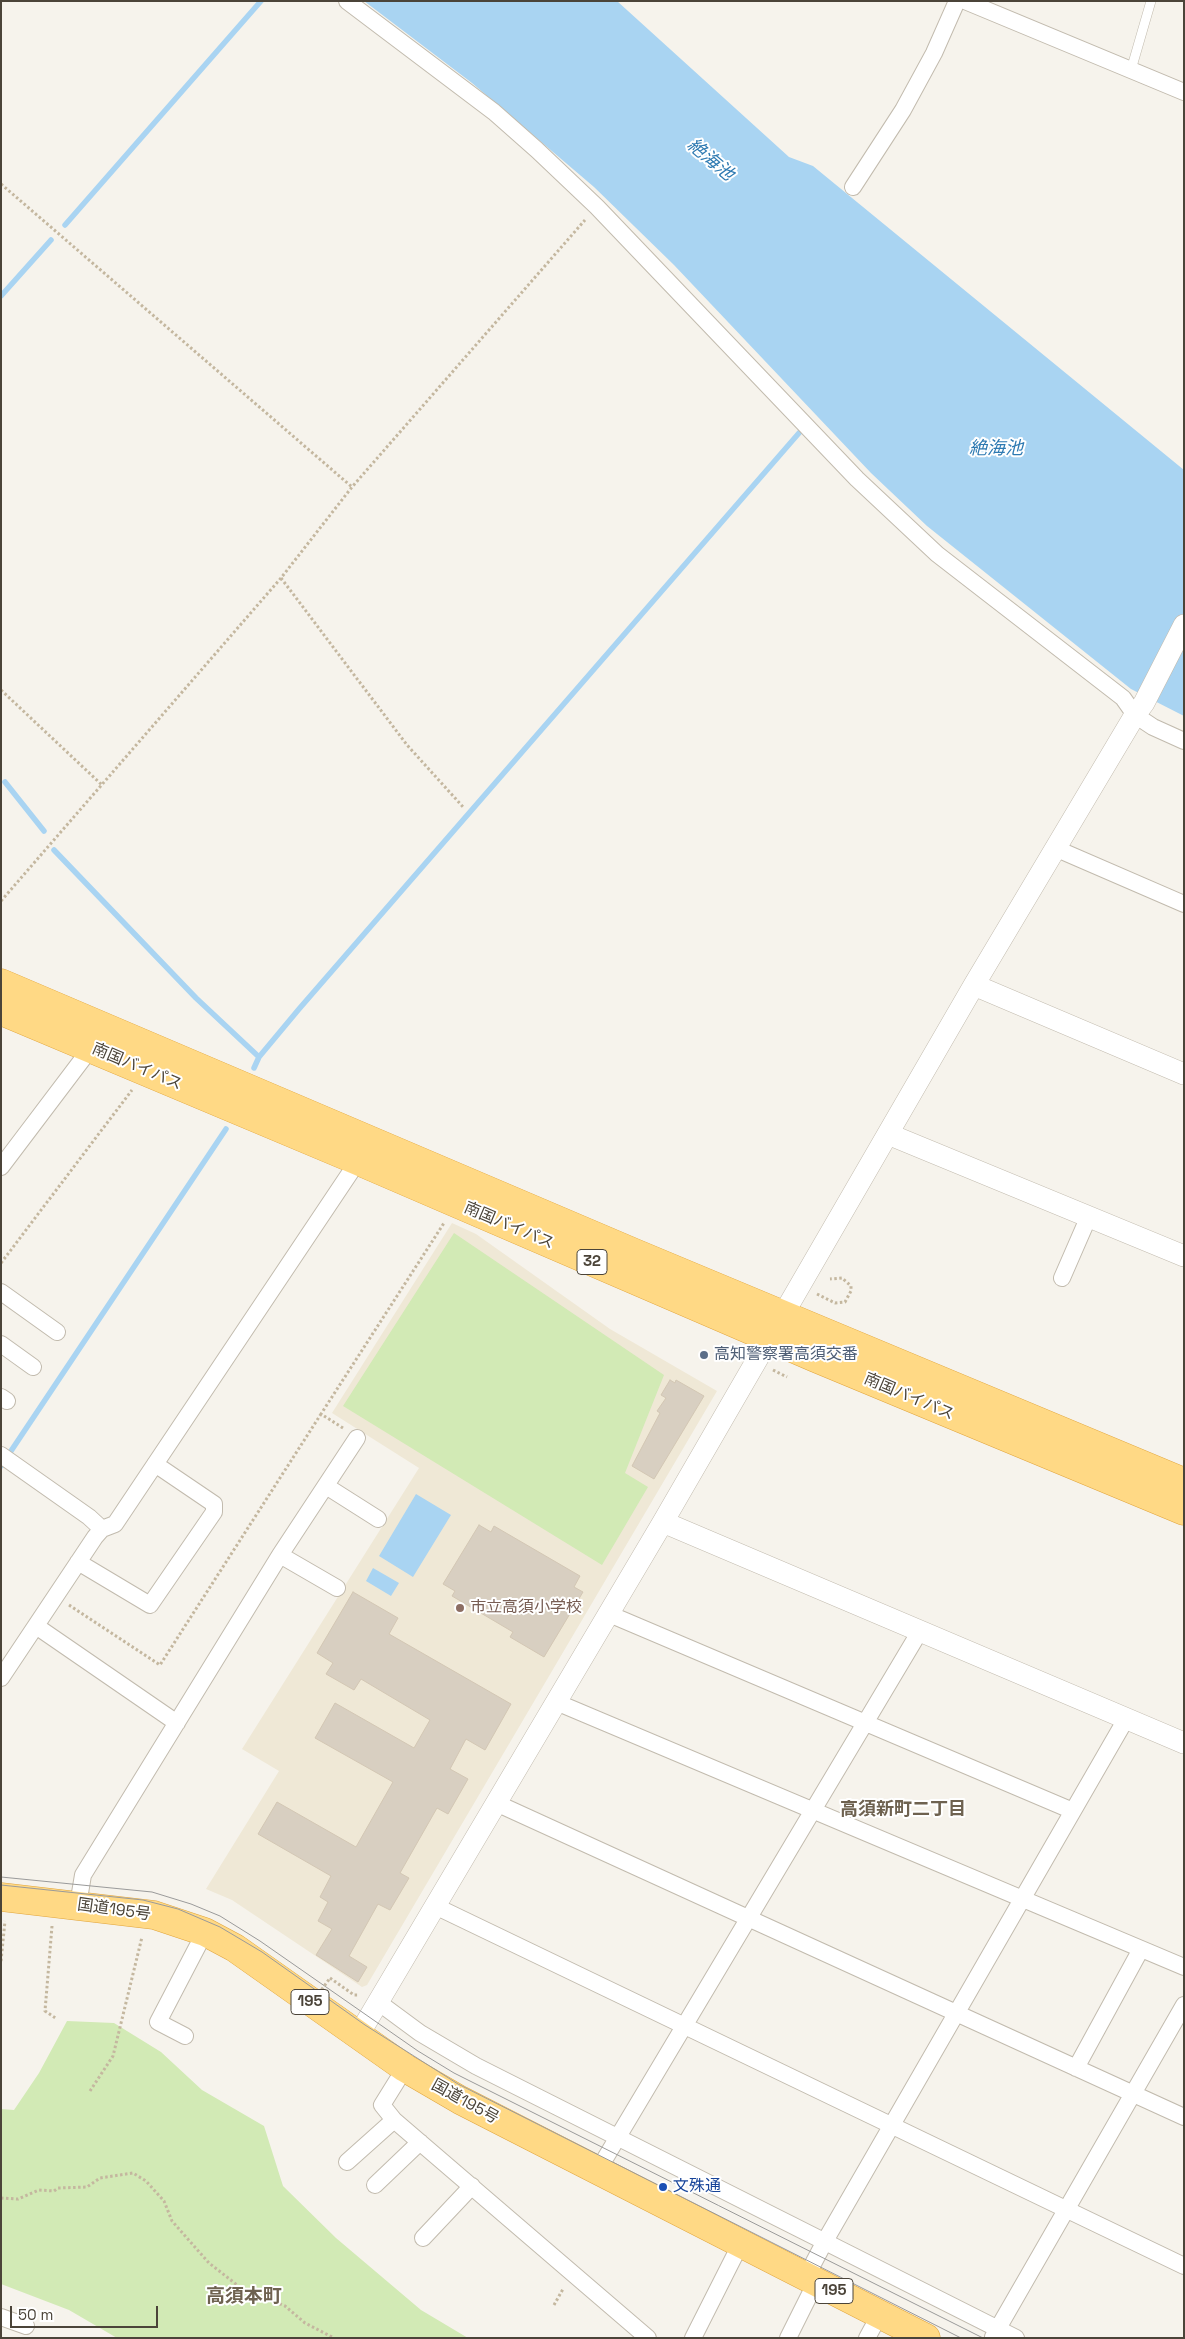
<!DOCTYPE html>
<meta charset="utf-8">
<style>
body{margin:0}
#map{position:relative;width:1185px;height:2339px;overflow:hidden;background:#f6f3ec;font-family:"Space Grotesk",sans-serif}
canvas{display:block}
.frame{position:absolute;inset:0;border:2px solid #4b4439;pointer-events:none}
.scale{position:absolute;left:10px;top:2306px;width:148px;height:22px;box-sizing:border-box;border:2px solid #4b4439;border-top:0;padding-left:6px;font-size:15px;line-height:18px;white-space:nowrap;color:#4b4439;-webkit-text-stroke:4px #fff;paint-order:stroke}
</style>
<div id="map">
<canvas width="1185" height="2339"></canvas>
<div class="frame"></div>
<div class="scale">50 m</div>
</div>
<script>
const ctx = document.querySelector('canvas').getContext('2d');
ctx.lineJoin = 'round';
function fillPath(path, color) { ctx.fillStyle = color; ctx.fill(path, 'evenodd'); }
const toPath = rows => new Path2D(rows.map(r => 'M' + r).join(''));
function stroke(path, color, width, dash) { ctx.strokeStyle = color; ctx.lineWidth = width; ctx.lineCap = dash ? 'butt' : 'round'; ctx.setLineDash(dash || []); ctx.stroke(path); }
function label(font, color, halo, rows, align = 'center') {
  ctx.font = font + ' "Space Grotesk","Noto Sans JP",sans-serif'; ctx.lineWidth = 4; ctx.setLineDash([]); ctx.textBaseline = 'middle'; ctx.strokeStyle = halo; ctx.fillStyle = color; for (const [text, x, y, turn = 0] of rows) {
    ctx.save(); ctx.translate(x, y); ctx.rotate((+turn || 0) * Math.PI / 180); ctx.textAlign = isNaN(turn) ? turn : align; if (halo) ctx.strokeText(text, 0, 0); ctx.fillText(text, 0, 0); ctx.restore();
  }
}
fillPath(toPath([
 [452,1223,476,1234,610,1329,717,1391,367,1985,362,1987,232,1900,206,1889,279,1771,242,1749,419,1468,332,1413]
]), '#efe8d6');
fillPath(toPath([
 [454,1233,664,1375,625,1473,648,1487,602,1565,343,1406],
 [67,2021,114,2023,161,2052,202,2090,264,2126,283,2186,336,2238,421,2310,468,2338,117,2338,69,2310,1,2284,1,2109,14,2110,39,2073]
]), '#d2eab5');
fillPath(toPath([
 [364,1,617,1,789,157,813,166,1184,470,1184,716,1131,689,927,526,871,473,674,265,594,187,472,83],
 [416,1494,451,1515,413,1577,379,1556],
 [373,1568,399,1583,391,1596,366,1581]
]), '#a9d4f2');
stroke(toPath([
 [65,225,261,1],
 [1,296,51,240],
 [5,782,44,831],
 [54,850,196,998,259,1057],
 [254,1068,259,1057,299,1009,799,433],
 [1,1466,226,1129]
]), '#a9d4f2', 5.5);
const building = toPath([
 [670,1380,675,1383,676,1380,704,1396,654,1479,632,1466,660,1413,657,1411,666,1398,661,1395,670,1380],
 [479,1525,491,1532,494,1526,580,1576,574,1587,583,1592,544,1657,510,1637,513,1632,452,1596,455,1591,443,1584,479,1525],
 [353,1592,398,1618,389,1634,511,1704,485,1750,466,1739,450,1769,468,1779,448,1814,437,1808,400,1873,409,1878,390,1910,378,1904,349,1956,367,1967,358,1982,316,1955,332,1929,318,1921,328,1902,320,1897,331,1876,258,1834,277,1802,356,1847,393,1782,315,1738,335,1703,414,1748,430,1720,361,1679,354,1690,326,1674,333,1663,317,1653,353,1592]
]);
fillPath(building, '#d8cfc1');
stroke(building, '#d3c7b4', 1);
const service = toPath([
 [1131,70,1151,1]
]);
const minor = toPath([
 [347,1,494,112,537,150,597,207,857,479,937,554,1123,698,1135,715,1153,727,1184,741],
 [965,1,1184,92],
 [853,187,903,110,934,53,957,1],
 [1057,849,1184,904],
 [1,1167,91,1048],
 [1062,1278,1089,1216],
 [1,1292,57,1332],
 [1,1344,33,1367],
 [1,1397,7,1401],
 [1,1455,89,1517,102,1529],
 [326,1486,378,1519],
 [280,1555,337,1588],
 [78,1562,150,1605,214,1512,214,1504,155,1464],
 [609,1614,1073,1811],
 [36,1626,177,1723],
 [1,1678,95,1537,102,1529,115,1524,358,1161],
 [556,1702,1184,1967],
 [496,1803,1184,2117],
 [78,1905,83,1875,280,1555,357,1438],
 [435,1906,1184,2266],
 [378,2002,420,2033,476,2066,1016,2338],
 [185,2036,158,2022,205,1932],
 [405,2068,382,2105,394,2120,648,2338],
 [1076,2068,1141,1949],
 [347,2162,394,2120],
 [597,2172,920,1631],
 [375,2185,420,2142],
 [423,2238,472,2186],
 [1,2317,26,2326],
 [993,2337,1184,2005],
 [693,2338,741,2243],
 [788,2338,812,2290,806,2277,825,2241,1126,1719],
 [867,2338,880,2314]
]);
const tertiary = toPath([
 [974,985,1184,1074],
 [888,1134,1184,1256],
 [663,1522,1184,1743],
 [358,2036,663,1522,974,985,1135,715,1144,703,1184,625]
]);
const trunk = toPath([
 [1,983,635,1253,1184,1482],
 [1,1011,358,1161,815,1358,1184,1511],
 [1,1897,154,1915,205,1932,235,1948,405,2068,460,2100,926,2338]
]);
stroke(service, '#c2bbae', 10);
stroke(minor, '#c2bbae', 18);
stroke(tertiary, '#c2bbae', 22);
stroke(trunk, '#e0a43c', 29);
stroke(toPath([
 [1,184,352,487],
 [281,578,407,745,464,808],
 [1,690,102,785],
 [1,901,281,578,352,487,585,220],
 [1,1263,132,1090],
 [817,1294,835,1303,845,1302,851,1291,851,1286,842,1278,830,1279],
 [773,1370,787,1377],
 [343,1428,321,1414,444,1223],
 [69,1605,160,1665,321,1414],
 [52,1926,45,2011,57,2019],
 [1,1961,5,1921],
 [330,1978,354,1995,358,1995],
 [90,2091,113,2056,142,1937],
 [1,2198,18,2199,39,2190,54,2191,58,2188,87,2187,100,2178,133,2173,146,2181,164,2201,172,2221,209,2263,241,2288,285,2306,305,2323,334,2338],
 [554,2305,563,2289]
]), '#c4b79f', 3, [2.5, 2.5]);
stroke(service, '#fff', 9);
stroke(minor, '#fff', 16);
stroke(tertiary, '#fff', 21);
stroke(trunk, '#ffd985', 28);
stroke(toPath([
 [1,1877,152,1892,191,1904,220,1916,260,1941,418,2051,454,2073,983,2338],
 [1,1885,143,1900,178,1909,220,1927,262,1952,365,2025,458,2084,961,2338]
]), '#9a9a9a', 1);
stroke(toPath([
 [304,2014,330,1978]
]), '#c4b79f', 3, [2.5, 2.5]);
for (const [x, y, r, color] of [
 [704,1355,5,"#5c6f8a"],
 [460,1608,5,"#8d6e63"],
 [663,2187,5,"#1a4fb4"]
]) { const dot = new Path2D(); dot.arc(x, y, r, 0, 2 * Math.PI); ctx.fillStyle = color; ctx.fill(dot); stroke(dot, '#fff', 2); }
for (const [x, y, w] of [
 [592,1262,30],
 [310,2002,38],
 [834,2291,38]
]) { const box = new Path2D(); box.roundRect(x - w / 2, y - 12.5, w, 25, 4); ctx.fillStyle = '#fff'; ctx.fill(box); stroke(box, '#4b4439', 1); }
label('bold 15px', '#4b4439', null, [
 ["32",592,1262],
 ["195",310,2002],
 ["195",834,2291]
]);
label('16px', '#4b4439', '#fff', [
 ["南国バイパス",137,1067,23],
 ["南国バイパス",509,1226,23],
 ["南国バイパス",909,1397,23],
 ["国道195号",114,1910,8],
 ["国道195号",465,2102,29]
]);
label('16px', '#4e5e75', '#fff', [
 ["高知警察署高須交番",714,1355]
], 'left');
label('16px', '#785e54', '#fff', [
 ["市立高須小学校",470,1608]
], 'left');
label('16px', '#164399', '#fff', [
 ["文殊通",673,2187]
], 'left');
label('italic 18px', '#2e7ab2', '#fff', [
 ["絶海池",710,160,40],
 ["絶海池",996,449]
]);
label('bold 18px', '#6e6250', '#fff', [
 ["高須新町二丁目",903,1810]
]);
label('bold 19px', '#6e6250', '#fff', [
 ["高須本町",244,2297]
]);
</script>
